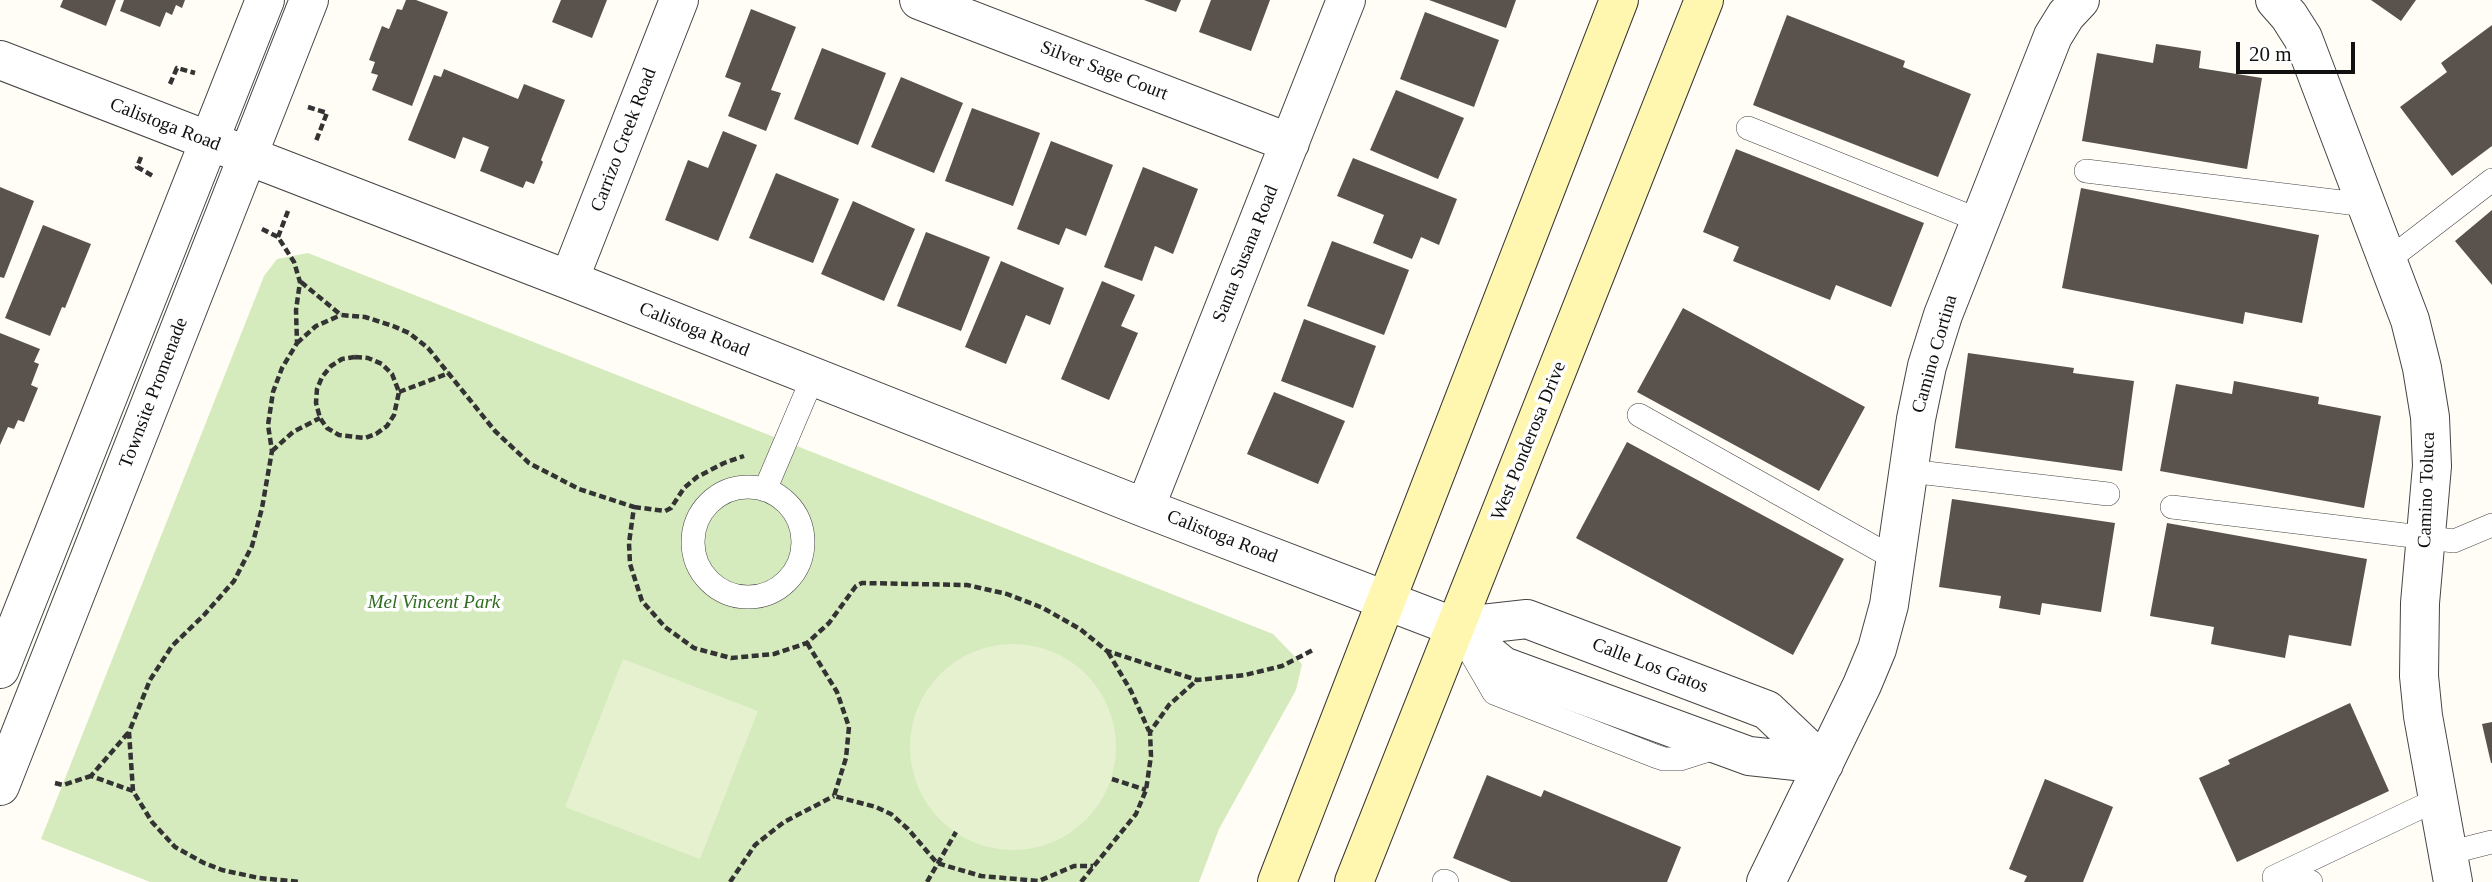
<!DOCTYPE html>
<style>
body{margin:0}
#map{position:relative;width:2492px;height:882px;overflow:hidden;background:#fffdf5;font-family:"Times New Roman",serif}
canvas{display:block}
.scale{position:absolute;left:2236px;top:42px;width:119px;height:32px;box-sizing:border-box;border:4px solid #111;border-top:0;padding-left:9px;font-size:21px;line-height:24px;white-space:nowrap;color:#111;-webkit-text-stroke:5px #fff;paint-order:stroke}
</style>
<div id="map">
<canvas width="2492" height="882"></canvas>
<div class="scale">20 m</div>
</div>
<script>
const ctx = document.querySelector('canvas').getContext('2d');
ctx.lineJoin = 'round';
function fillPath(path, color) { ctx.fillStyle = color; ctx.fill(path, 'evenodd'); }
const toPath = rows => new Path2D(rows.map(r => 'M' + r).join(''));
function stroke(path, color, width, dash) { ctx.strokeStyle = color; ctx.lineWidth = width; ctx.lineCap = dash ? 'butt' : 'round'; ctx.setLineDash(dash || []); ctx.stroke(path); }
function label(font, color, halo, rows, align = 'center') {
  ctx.font = font + ' "Times New Roman",serif'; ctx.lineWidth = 7; ctx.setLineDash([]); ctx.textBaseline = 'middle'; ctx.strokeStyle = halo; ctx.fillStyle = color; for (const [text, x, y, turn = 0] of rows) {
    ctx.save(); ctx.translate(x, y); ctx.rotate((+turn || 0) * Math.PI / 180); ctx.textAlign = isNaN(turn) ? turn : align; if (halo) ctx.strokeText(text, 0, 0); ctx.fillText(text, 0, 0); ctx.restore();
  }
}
fillPath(toPath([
 [308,253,1273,634,1302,664,1296,690,1219,829,1199,882,150,882,41,839,264,276,277,259]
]), '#d5ebbd');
fillPath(toPath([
 '910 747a103 103 0 1 1 206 0a103 103 0 1 1-206 0Z',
 [623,659,758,711,700,859,565,807]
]), '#e6f2cf');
fillPath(toPath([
 [63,0,116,0,106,26,60,7],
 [124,0,185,0,182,8,176,5,172,15,166,12,160,27,120,11],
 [406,0,416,0,448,12,412,106,372,90,378,75,371,73,375,62,369,60,382,26,389,29,397,9,402,10],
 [561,0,607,0,592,38,552,22],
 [1144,0,1181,0,1176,12],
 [1211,0,1270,0,1251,51,1199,32],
 [1429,0,1516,0,1506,28],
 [2371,0,2416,0,2401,21],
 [751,9,796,27,771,90,781,93,766,131,728,116,741,83,725,77],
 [1425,12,1499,40,1474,107,1400,79],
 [1787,15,1905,61,1903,67,1971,94,1938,177,1753,105],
 [2492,25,2492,146,2452,176,2400,107,2447,72,2441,63],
 [2156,44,2201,51,2199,68,2262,78,2247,169,2082,141,2097,53,2153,63],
 [822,48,886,73,858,145,794,119],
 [444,69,518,99,524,84,565,100,541,160,543,162,534,184,526,181,523,188,480,171,489,147,463,137,455,159,408,140,434,75,441,77],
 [901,77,963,103,934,173,871,147],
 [1396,90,1464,118,1438,179,1370,150],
 [972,108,1040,133,1013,206,945,181],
 [723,131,757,145,718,241,665,220,688,160,708,168],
 [1051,141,1113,165,1086,236,1066,228,1059,245,1017,229],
 [1736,149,1924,223,1891,307,1836,285,1830,300,1733,261,1739,247,1703,232],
 [1353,158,1457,199,1439,245,1421,237,1412,259,1373,243,1384,215,1337,196],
 [1143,167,1198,189,1173,254,1155,246,1142,281,1104,267],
 [776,173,839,199,813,263,749,238],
 [0,187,34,201,4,278,0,277],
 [2081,188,2319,235,2302,323,2245,312,2243,324,2062,288],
 [853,201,915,229,884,301,821,274],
 [2492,210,2492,285,2455,241],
 [43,225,91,244,65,308,62,307,50,336,5,318],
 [926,232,990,257,961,331,897,306],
 [1332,241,1409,270,1384,335,1307,306],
 [1001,261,1064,288,1050,325,1026,315,1006,364,965,347],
 [1102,281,1135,295,1121,326,1138,333,1109,400,1061,379],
 [1683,308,1865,407,1819,491,1637,392],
 [1304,319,1376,346,1353,408,1281,381],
 [0,333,40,349,34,362,39,364,31,385,38,388,24,422,18,420,14,429,8,427,0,445],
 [1968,353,2074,368,2073,373,2134,381,2122,471,1955,448],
 [2234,381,2319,397,2318,404,2381,416,2364,508,2160,471,2176,384,2232,394],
 [1274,392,1345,421,1318,484,1247,454],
 [1627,442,1844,559,1793,655,1576,538],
 [1952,499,2115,523,2101,612,2042,603,2040,615,1999,608,2001,596,1939,587],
 [2167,523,2367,559,2351,646,2289,635,2285,658,2211,644,2214,627,2150,616],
 [2350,703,2389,791,2237,862,2199,778,2230,764,2228,760],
 [2492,722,2492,763,2491,763,2482,724],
 [1487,775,1541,797,1544,790,1681,847,1667,882,1511,882,1453,858],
 [2045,779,2113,807,2083,882,2024,882,2027,876,2009,869]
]), '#5a524d');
const service = toPath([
 [1748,128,1981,221],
 [2086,171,2366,205],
 [2387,261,2492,180],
 [1639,415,1897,560],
 [1909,471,2108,494],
 '693 542a55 55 0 1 1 110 0a55 55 0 1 1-110 0Z',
 [765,490,813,377],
 [2172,507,2454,541,2492,525],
 [1469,650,1494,693,1655,756,1664,759,1680,759,1721,746],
 [2448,853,2492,842],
 [1444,881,1447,882],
 [2311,882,2274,877,2438,799]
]);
const minor = toPath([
 [919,0,1290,143],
 [2275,0,2289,16,2303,38,2410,320,2422,368,2430,417,2432,466,2420,603,2419,676,2423,716,2453,882],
 [0,60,569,280,1145,508,1455,627,1503,666,1749,756,1824,764],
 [569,280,679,0],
 [1145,508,1346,0],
 [1455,627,1527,619,1767,710,1824,764],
 [0,669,265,0],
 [0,786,309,0],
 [1766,882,1862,685,1877,649,1889,605,1916,419,1927,366,1943,315,2053,36,2066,15,2080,0]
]);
const secondary = toPath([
 [1277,882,1619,0],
 [1354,882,1704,0]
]);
stroke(service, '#444', 24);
stroke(minor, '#444', 40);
stroke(secondary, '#333', 40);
stroke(toPath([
 [170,84,177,68,195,73],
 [308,107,327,113,316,141],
 [141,157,137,167,153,176],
 [262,229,278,237,294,262,300,282,296,310,297,343,282,368,273,392,268,425,272,451,262,508,252,546,234,581,204,615,172,646,150,680,129,732,133,791,152,822,175,847,204,863,222,870,259,878,301,882],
 [278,237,288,211],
 [301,282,341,315,365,317,393,326,409,333,428,348,495,431,529,463,579,489,634,507,629,543,630,564,642,601,665,627,694,648,731,658,774,654,807,643,829,623,856,586,862,583,967,585,1007,594,1043,608,1080,629,1107,651,1197,680,1245,675,1282,666,1315,649],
 [297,343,316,326,341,315],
 [355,357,368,358,382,364,392,374,399,392,394,415,387,426,376,434,365,438,339,435,327,428,320,418,316,403,317,389,322,377,331,366,342,359,355,357],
 [399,392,449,373],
 [272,451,293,432,320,418],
 [634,507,665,511,671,508,684,488,697,477,724,463,744,456],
 [807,643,837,692,849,727,846,758,834,796,876,807,891,814,908,829,937,863,981,876,1039,881,1074,866,1093,866],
 [1108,652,1131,691,1149,731],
 [128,733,91,776,133,791],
 [1112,779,1146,790],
 [55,783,63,785,91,776],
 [730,882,755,845,784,822,834,796],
 [927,882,956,832],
 [1081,882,1136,814,1146,790,1151,756,1150,732,1169,705,1197,680]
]), '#333', 4.5, [7, 3.5]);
stroke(service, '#fff', 23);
stroke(minor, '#fff', 38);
stroke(secondary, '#fff6b0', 38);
label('19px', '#111', '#fff', [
 ["Silver Sage Court",1104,71,21],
 ["Calistoga Road",165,125,21],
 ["Carrizo Creek Road",624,140,-69],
 ["Santa Susana Road",1246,254,-68],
 ["Calistoga Road",694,330,22],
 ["Camino Cortina",1935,354,-74],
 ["Townsite Promenade",154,393,-69],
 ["West Ponderosa Drive",1529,441,-68],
 ["Camino Toluca",2427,490,-88],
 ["Calistoga Road",1222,537,21],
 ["Calle Los Gatos",1650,666,21]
]);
label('italic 19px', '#2f6b1f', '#fff', [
 ["Mel Vincent Park",434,603]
]);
</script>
